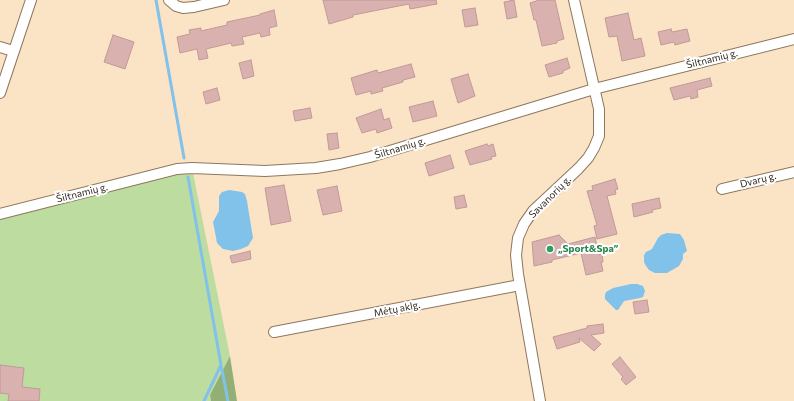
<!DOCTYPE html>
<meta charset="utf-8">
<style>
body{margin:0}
canvas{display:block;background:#fbe3c6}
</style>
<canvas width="794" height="401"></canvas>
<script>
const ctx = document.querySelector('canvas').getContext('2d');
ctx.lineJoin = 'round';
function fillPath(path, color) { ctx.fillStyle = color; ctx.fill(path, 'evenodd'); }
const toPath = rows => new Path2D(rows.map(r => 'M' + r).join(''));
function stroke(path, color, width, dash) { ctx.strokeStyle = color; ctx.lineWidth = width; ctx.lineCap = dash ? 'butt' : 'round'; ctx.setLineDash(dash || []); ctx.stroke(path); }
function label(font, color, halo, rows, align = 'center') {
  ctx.font = font + ' Commissioner,sans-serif'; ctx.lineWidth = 4; ctx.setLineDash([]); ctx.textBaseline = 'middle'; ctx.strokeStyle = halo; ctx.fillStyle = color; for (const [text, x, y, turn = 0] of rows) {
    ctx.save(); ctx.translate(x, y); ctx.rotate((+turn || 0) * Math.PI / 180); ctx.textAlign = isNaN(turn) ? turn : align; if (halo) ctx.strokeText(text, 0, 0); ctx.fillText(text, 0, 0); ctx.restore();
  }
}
fillPath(toPath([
 [192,168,230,356,210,395,211,401,0,401,0,214]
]), '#bddca0');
fillPath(toPath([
 [230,356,237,401,211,401,210,395]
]), '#92b075');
fillPath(toPath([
 [229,190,242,192,245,194,247,201,253,238,248,246,241,249,233,251,223,249,217,243,213,222,219,211,219,196,222,192],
 [667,233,680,234,684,240,687,251,683,254,683,259,679,266,667,273,655,273,649,270,646,266,644,262,644,255,646,252,652,249,658,238,661,235],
 [631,284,637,284,643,286,645,291,643,297,640,298,624,301,618,310,616,310,605,299,605,295,606,292,613,288]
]), '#81c2ea');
stroke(toPath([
 [156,0,184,158],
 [188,177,221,365,204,401],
 [221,365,228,401]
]), '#81c2ea', 3);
const building = toPath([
 [323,0,436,0,437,4,410,9,409,4,353,15,353,17,329,24,323,0],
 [514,0,517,17,507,19,504,2,514,0],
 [539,0,555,0,564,39,557,41,557,43,542,46,536,20,534,20,530,3,539,0],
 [475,8,478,25,465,27,462,10,475,8],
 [274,10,277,26,269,28,270,35,261,37,260,33,242,37,244,44,232,46,231,43,206,49,208,58,199,60,197,49,180,53,177,37,190,34,189,30,201,28,201,31,227,25,227,22,260,15,260,14,274,10],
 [628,13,634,40,641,38,645,56,622,61,617,36,609,37,605,18,628,13],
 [671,29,672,32,687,29,690,41,675,45,674,42,661,45,658,32,671,29],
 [113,35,134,42,125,69,104,62,113,35],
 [567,58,570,68,563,71,563,73,549,77,545,65,567,58],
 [251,60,254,76,243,79,239,63,251,60],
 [411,64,415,77,403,80,403,82,382,88,383,91,371,94,371,91,356,95,351,78,377,70,378,73,411,64],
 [468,74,475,96,458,103,451,79,468,74],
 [710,78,712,86,697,90,698,97,691,99,690,96,674,100,670,88,710,78],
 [217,88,220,100,206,104,203,92,217,88],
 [433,101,437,116,413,122,409,107,433,101],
 [310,108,312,118,295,121,293,111,310,108],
 [381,109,384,120,389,118,392,128,377,133,376,129,362,133,356,118,381,109],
 [337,133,339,148,329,150,327,134,337,133],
 [487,144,488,146,493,144,496,156,491,157,492,159,470,165,465,151,487,144],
 [450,155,454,168,429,176,425,163,450,155],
 [615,179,618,189,615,190,616,194,607,196,617,234,597,239,594,226,597,225,587,191,593,190,592,186,615,179],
 [284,185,291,221,271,225,265,188,284,185],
 [337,186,342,211,323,215,317,190,337,186],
 [464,195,467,207,456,209,454,197,464,195],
 [659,198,661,208,652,210,653,212,634,217,632,204,659,198],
 [559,235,568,244,595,237,599,255,602,254,603,262,601,262,603,271,586,275,581,253,552,260,552,262,534,266,532,242,559,235],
 [250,251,251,259,232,263,230,256,250,251],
 [647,300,649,312,635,314,633,302,647,300],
 [603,324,604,333,591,335,601,344,594,351,579,338,580,342,557,349,553,337,587,328,587,326,603,324],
 [620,357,636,377,626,385,621,379,623,377,612,364,620,357],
 [0,365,24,368,22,387,40,389,39,401,8,401,9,394,0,393,0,365]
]);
fillPath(building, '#d9b1af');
stroke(building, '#c09a98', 1);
const minor = toPath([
 [169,0,176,6,183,8,194,7,224,0],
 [0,47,13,51],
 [0,93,31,0],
 [722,189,794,172],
 [0,214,177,169,192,168,265,171,316,168,340,164,370,157,594,89,794,39],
 [274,332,520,285],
 [540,401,518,274,516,255,518,238,524,224,533,211,578,169,588,158,594,148,599,136,599,109,574,0]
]);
stroke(minor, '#8d785d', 12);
stroke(minor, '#fff', 10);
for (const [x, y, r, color] of [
 [550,249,4,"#2e9e5b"]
]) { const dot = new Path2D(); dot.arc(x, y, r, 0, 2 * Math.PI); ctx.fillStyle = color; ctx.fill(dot); stroke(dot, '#fff', 1.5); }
label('10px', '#352c20', '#fff', [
 ["Šiltnamių g.",712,59,-14],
 ["Šiltnamių g.",400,148,-17],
 ["Dvarų g.",758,180,-14],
 ["Šiltnamių g.",82,193,-14],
 ["Savanorių g.",550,197,-45],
 ["Mėtų aklg.",397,309,-11]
]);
label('bold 10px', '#27864d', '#fff', [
 ["„Sport&Spa”",558,249]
], 'left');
</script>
